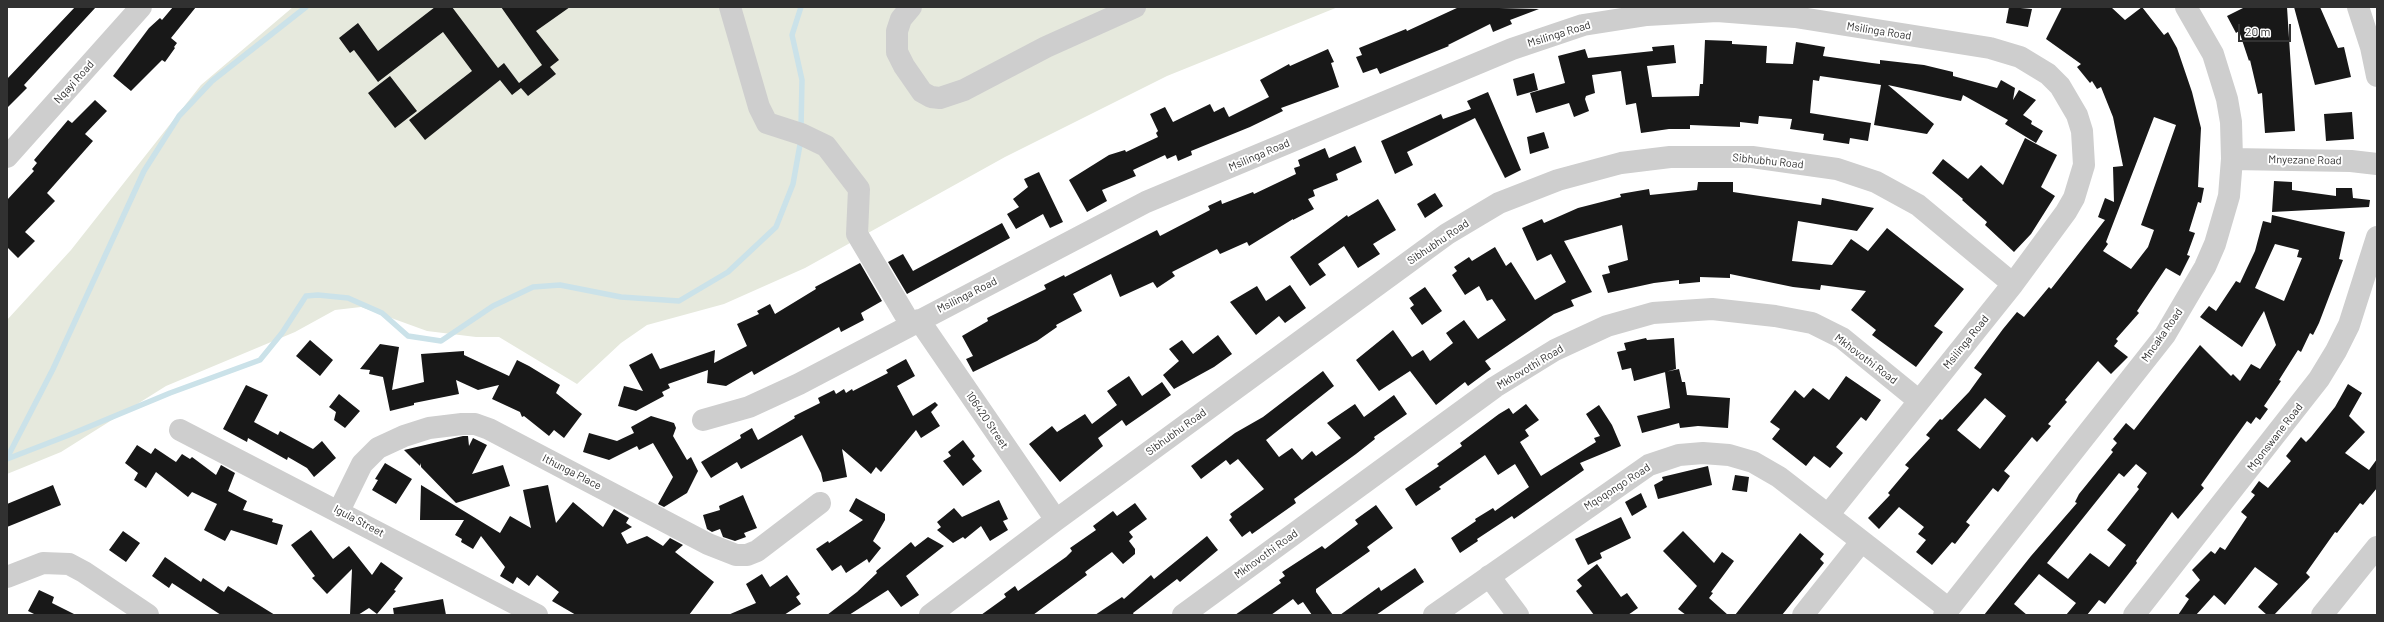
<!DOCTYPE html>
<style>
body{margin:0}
#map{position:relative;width:2384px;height:622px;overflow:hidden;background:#fff;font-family:Barlow,sans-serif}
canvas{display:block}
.frame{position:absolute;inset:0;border:8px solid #313131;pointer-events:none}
.scale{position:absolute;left:2238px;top:24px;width:53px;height:18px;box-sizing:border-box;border:2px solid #313131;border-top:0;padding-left:5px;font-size:12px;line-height:14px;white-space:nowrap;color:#313131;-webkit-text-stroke:3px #fff;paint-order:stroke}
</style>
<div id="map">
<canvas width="2384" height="622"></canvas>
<div class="frame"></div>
<div class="scale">20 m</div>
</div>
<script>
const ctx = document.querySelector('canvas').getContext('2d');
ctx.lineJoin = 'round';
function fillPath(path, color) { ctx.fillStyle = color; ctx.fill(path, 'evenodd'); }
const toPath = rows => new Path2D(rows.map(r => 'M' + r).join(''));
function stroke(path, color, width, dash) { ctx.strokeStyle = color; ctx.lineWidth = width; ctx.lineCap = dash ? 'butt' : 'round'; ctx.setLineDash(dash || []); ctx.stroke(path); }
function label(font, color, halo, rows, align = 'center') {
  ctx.font = font + ' Barlow,sans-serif'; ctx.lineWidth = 4; ctx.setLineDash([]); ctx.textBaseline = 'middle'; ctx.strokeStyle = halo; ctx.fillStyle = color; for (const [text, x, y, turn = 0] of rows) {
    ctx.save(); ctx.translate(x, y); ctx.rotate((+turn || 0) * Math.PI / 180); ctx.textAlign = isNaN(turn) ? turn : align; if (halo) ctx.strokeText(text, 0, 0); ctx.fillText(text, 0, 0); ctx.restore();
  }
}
fillPath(toPath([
 [293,7,1338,7,1167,76,1005,157,805,268,724,304,647,325,621,343,577,384,499,337,476,337,427,331,361,307,335,310,295,332,166,386,61,452,7,474,7,320,71,250,201,85]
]), '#e6e9dd');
stroke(toPath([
 [801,128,802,80,792,35,801,7],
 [7,458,53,369,144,171,179,116,212,81,306,7],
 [7,459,69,435,170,393,260,360,282,333,306,296,318,295,348,298,382,313,408,336,441,341,493,306,533,287,560,285,621,297,679,301,728,272,776,227,793,184,801,139]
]), '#cbe2e9', 5.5);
fillPath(toPath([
 [75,7,96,7,24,85,27,88,7,108,7,79],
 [173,7,196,7,171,38,177,43,174,47,175,48,165,62,162,60,131,91,113,76,149,28,160,18,162,20],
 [435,7,452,7,498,68,504,63,519,83,542,65,501,7,570,7,536,31,559,60,550,67,556,74,528,96,521,88,512,95,500,80,425,140,409,120,472,71,443,32,378,82,354,50,350,53,339,38,358,23,378,51],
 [1459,7,1539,9,1510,20,1512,24,1493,32,1490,24,1448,45,1449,46,1380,74,1377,68,1363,73,1356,57,1362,55,1359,48,1406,29,1407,31],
 [2009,7,2032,9,2028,27,2006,23],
 [2062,7,2111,7,2125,20,2142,7,2164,35,2168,32,2177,48,2192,92,2201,128,2198,187,2204,188,2201,203,2198,202,2189,231,2195,233,2187,255,2190,256,2180,276,2166,268,2137,311,2139,313,2116,339,2118,341,2114,346,2128,357,2111,374,2098,361,2065,400,2067,402,2048,424,2051,426,2037,442,2032,437,2004,471,2010,476,1998,492,1993,488,1966,522,1970,525,1955,544,1952,542,1932,565,1916,552,1926,540,1918,534,1924,527,1899,507,1879,529,1868,518,1890,495,1888,493,1909,468,1905,465,1930,438,1926,435,1940,419,1942,420,1969,392,1982,374,1974,368,2003,329,2017,312,2024,317,2049,287,2051,289,2105,220,2098,217,2105,198,2114,202,2113,167,2123,166,2113,117,2101,87,2097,89,2092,81,2090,83,2077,67,2081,64,2046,39],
 [2154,117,2176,125,2141,225,2154,230,2148,247,2131,269,2103,251,2108,244,2106,242],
 [1985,398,2006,416,1980,449,1957,430],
 [2245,7,2287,7,2295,131,2265,133,2262,93,2258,94,2250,60,2249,61,2239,31,2236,33,2227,16],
 [2294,7,2320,7,2338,48,2344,47,2351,77,2315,85],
 [1705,40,1732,41,1732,44,1767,46,1766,63,1793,64,1796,42,1825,47,1823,56,1872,63,1880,64,1880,60,1924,65,1953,72,1953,76,1997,88,2001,80,2015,88,2013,100,2019,90,2036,100,2023,115,2032,121,2031,124,2043,131,2036,143,2005,124,2008,120,1963,95,1961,101,1888,85,1934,124,1927,134,1874,125,1881,85,1820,76,1819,81,1813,80,1810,113,1871,123,1868,141,1850,138,1849,144,1823,140,1824,134,1790,129,1792,119,1759,116,1758,124,1740,122,1740,127,1690,125,1690,129,1669,129,1641,133,1636,103,1626,105,1621,71,1592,75,1595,93,1586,96,1585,99,1589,111,1574,117,1569,103,1536,113,1530,93,1565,83,1558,56,1585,49,1588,58,1653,51,1652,47,1674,45,1676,63,1647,66,1652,97,1699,96,1700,84,1703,84],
 [1328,49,1334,62,1331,63,1339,87,1281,108,1283,111,1250,127,1191,151,1192,155,1178,161,1176,155,1167,159,1165,155,1133,170,1136,176,1102,190,1107,201,1087,212,1069,180,1109,155,1125,150,1126,152,1158,137,1156,133,1158,131,1150,114,1165,107,1173,122,1210,104,1214,112,1224,107,1229,117,1269,97,1260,80,1289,64,1290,66],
 [1534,73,1538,90,1517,96,1513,79],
 [390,76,417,111,395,128,368,93],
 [1488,92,1521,170,1505,178,1475,118,1407,152,1413,165,1395,174,1381,141,1441,114,1443,119,1471,109,1467,101],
 [95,100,107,111,85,134,93,141,47,193,55,201,25,232,35,241,18,258,7,247,7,200,34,171,32,169,37,163,34,160,68,120,72,123],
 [2352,112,2354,139,2326,141,2324,114],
 [1544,132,1549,148,1530,154,1527,137],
 [2025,138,2057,155,2041,187,2055,196,2031,234,2014,252,1985,225,1987,222,1962,200,1963,199,1932,173,1943,159,1968,179,1981,165,2003,185],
 [1355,146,1362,162,1336,174,1338,180,1313,190,1315,196,1308,199,1314,209,1293,220,1293,219,1249,246,1247,242,1220,254,1217,249,1172,272,1175,276,1157,288,1153,282,1120,297,1111,274,1073,294,1082,311,1056,325,1057,327,1037,341,973,372,966,359,973,356,962,336,988,321,987,318,1046,289,1044,285,1064,275,1065,277,1157,230,1160,236,1210,210,1208,206,1221,200,1222,204,1253,192,1254,194,1296,174,1294,168,1300,166,1298,160,1325,148,1329,158],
 [1039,172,1063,222,1050,228,1043,214,1016,229,1007,214,1019,207,1013,199,1028,187,1024,179],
 [2274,181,2292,182,2292,190,2336,196,2336,188,2352,188,2353,198,2370,200,2369,207,2272,212],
 [1698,182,1733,182,1733,192,1821,205,1822,198,1874,208,1857,231,1798,221,1792,261,1832,265,1851,239,1868,251,1887,228,1964,289,1934,326,1943,332,1916,367,1872,335,1876,330,1851,310,1866,291,1821,285,1820,290,1793,287,1730,274,1730,278,1700,277,1700,282,1679,284,1679,280,1654,283,1608,293,1602,275,1610,273,1608,266,1628,260,1622,225,1564,241,1592,292,1571,300,1574,306,1554,314,1485,361,1491,369,1468,386,1465,382,1436,405,1410,371,1379,391,1356,360,1393,330,1412,357,1423,350,1430,361,1453,343,1446,333,1464,320,1478,339,1506,320,1492,299,1487,301,1479,286,1465,295,1452,275,1457,271,1454,267,1469,257,1472,261,1495,247,1506,266,1511,262,1535,300,1566,282,1551,254,1537,261,1522,228,1542,219,1544,223,1578,208,1621,197,1620,194,1649,189,1650,195,1697,190],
 [1435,193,1443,206,1425,218,1417,204],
 [1378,199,1396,230,1373,244,1380,254,1358,268,1344,246,1318,264,1326,275,1310,286,1290,257,1347,215,1348,217],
 [2272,215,2345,232,2339,259,2343,260,2319,323,2313,335,2310,333,2301,352,2298,350,2279,380,2281,381,2264,406,2268,409,2260,420,2256,417,2251,424,2247,421,2201,485,2204,488,2178,519,2172,512,2136,561,2137,563,2105,604,2099,600,2087,615,2066,615,2076,603,2039,574,2014,604,2027,615,1984,615,2031,556,2077,503,2075,502,2079,494,2113,452,2111,450,2117,443,2113,439,2126,423,2134,430,2200,345,2231,376,2233,374,2240,381,2251,364,2260,369,2276,345,2264,311,2242,347,2200,317,2209,306,2216,311,2236,281,2240,283,2255,251,2263,221,2271,223],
 [2275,244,2299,250,2297,257,2302,258,2284,301,2255,288],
 [2136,464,2147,473,2137,487,2139,489,2107,530,2126,545,2109,567,2090,553,2068,579,2047,563,2119,473,2124,477],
 [1002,223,1010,238,907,294,888,262,903,254,913,271],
 [860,263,882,301,861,313,864,320,841,332,839,327,754,375,752,371,726,386,707,383,708,370,668,384,670,388,662,392,664,396,636,411,618,406,624,386,643,391,629,365,652,353,660,369,715,350,714,363,747,346,737,324,759,314,757,311,770,304,775,314,816,289,815,287],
 [1290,285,1306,308,1285,323,1279,316,1256,335,1230,302,1257,286,1266,301],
 [1425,287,1442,311,1422,325,1410,308,1414,305,1409,298],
 [1218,335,1232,354,1214,367,1174,389,1163,375,1179,361,1169,349,1182,340,1193,354],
 [1646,338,1647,340,1674,338,1676,369,1634,381,1631,368,1622,370,1617,352,1626,350,1624,343],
 [310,340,333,360,320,376,296,356],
 [380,344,399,347,392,390,424,382,421,354,464,351,464,355,509,376,517,360,529,366,560,385,556,393,582,414,564,438,554,430,549,436,524,416,522,417,520,412,492,399,499,385,478,390,456,380,459,394,414,403,414,405,390,411,383,377,369,374,370,370,360,369],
 [906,359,915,376,897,386,913,416,935,402,938,405,931,412,940,426,921,438,916,430,881,472,876,467,871,474,842,449,847,477,823,482,821,473,802,435,741,469,737,462,711,478,701,462,741,438,740,435,752,428,758,440,795,418,794,416,820,403,818,398,834,390,836,394,844,389,846,393,852,389,853,391,888,373,886,370],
 [1679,369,1682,382,1685,382,1687,395,1730,398,1728,428,1698,426,1680,428,1679,423,1642,433,1637,416,1670,408,1665,372],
 [1323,371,1334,386,1266,440,1279,457,1292,448,1302,460,1312,451,1316,456,1341,438,1327,423,1355,404,1364,417,1394,395,1407,414,1374,437,1375,439,1356,454,1294,499,1296,503,1252,534,1250,531,1242,537,1229,520,1232,517,1230,514,1264,489,1238,459,1230,465,1226,460,1201,479,1191,466,1235,433,1263,417],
 [1129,376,1142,396,1162,382,1171,395,1126,426,1122,420,1098,438,1103,446,1060,482,1029,444,1052,426,1057,432,1085,414,1092,424,1117,405,1107,391],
 [1846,376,1881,400,1866,421,1861,417,1836,447,1843,453,1830,468,1814,456,1806,466,1772,439,1780,429,1770,422,1795,390,1804,398,1813,388,1829,400],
 [2348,384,2362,393,2349,416,2365,432,2345,453,2369,470,2377,459,2377,488,2363,505,2360,503,2337,533,2335,532,2306,573,2310,577,2274,615,2267,615,2258,607,2278,584,2255,567,2225,605,2214,595,2196,615,2178,615,2189,599,2185,596,2200,580,2192,570,2211,551,2215,554,2220,547,2225,550,2247,517,2241,512,2255,495,2251,492,2259,481,2268,488,2291,461,2286,456,2301,437,2306,442,2311,437,2335,407],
 [246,385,268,395,254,422,278,435,280,431,313,449,322,441,336,458,314,477,307,468,288,457,287,460,248,438,247,442,223,429],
 [339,394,360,411,345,428,334,420,336,412,329,407],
 [1526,404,1539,420,1525,430,1529,436,1520,442,1541,476,1596,442,1594,438,1600,436,1586,414,1599,405,1612,425,1621,446,1580,463,1584,470,1514,519,1512,516,1477,539,1478,541,1460,553,1451,538,1476,521,1475,519,1493,508,1495,511,1529,487,1515,464,1498,475,1485,455,1439,487,1441,489,1416,506,1405,489,1439,466,1437,464,1462,446,1460,443,1499,414,1509,408,1513,414],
 [651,416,674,423,676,428,673,436,687,460,691,457,698,471,687,493,664,507,658,504,673,477,653,443,639,450,637,446,609,460,583,452,589,433,617,441,634,433,631,427],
 [463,436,468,436,469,446,473,438,487,445,472,474,503,465,510,486,456,503,421,467,421,463,420,466,404,450],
 [963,440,975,456,972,459,982,471,963,486,943,461,951,456,948,452],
 [137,445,151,454,155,448,176,462,182,454,190,459,192,457,216,475,221,465,235,473,228,491,247,501,243,510,273,519,272,522,283,525,277,545,231,530,225,541,204,530,217,504,192,492,188,497,156,472,146,488,134,480,138,473,125,463],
 [385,463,412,479,396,504,372,490,378,480,375,479],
 [1708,466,1712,485,1658,499,1654,485,1663,480,1662,477],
 [1735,475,1749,477,1747,492,1732,490],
 [53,485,61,505,7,527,7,504],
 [421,485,500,533,510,516,531,528,523,490,548,485,556,523,573,502,603,527,614,509,629,518,626,523,632,527,621,533,627,544,647,536,663,546,670,538,683,545,675,552,714,582,689,615,576,615,552,601,559,592,537,575,529,586,517,577,513,584,500,576,505,567,481,536,473,549,461,542,462,539,455,535,464,520,420,520],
 [1641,493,1647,507,1632,516,1625,502],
 [743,495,757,528,744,533,746,537,735,541,723,537,720,529,712,532,707,529,703,515,720,510,719,506],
 [856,498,885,514,885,520,873,541,881,548,869,563,867,559,846,573,841,565,832,571,816,549,828,541,829,543,863,520,849,511],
 [999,500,1008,519,1003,521,1008,530,990,541,981,526,965,539,963,537,953,543,937,530,941,527,937,522,954,508,962,517],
 [1135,503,1147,519,1129,532,1133,537,1129,541,1135,549,1135,554,1123,564,1112,552,1085,572,1087,575,1033,615,981,615,1006,597,1004,594,1015,586,1018,591,1066,557,1072,551,1070,548,1096,530,1093,526,1113,511,1117,516],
 [1376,505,1393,528,1367,547,1370,551,1316,589,1316,592,1333,615,1312,615,1303,602,1298,605,1293,599,1271,615,1235,615,1281,583,1279,580,1285,576,1282,572,1322,546,1325,549,1358,524,1355,520],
 [1621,517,1631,538,1600,553,1602,558,1588,565,1575,539],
 [311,530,333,559,349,546,372,575,381,562,403,578,394,590,396,591,377,614,369,608,358,615,350,615,352,569,327,594,312,578,315,576,291,545],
 [123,531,140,543,126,562,109,550],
 [1683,531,1714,563,1722,552,1734,561,1711,592,1713,593,1709,598,1728,615,1686,615,1678,609,1697,586,1663,551],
 [1800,533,1824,554,1820,559,1824,563,1782,615,1735,615],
 [1207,536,1218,550,1180,582,1177,579,1133,613,1134,615,1095,615,1122,597,1124,599,1151,575,1154,579],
 [928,537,944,546,906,576,919,595,901,607,888,590,849,615,827,615,857,592,877,573,876,571,911,542,915,547],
 [165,557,201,582,203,578,224,592,228,586,275,615,221,615,172,583,169,588,152,576],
 [1597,564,1621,597,1627,593,1638,608,1628,615,1594,615,1576,591,1582,586,1577,580],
 [1415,568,1424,582,1376,615,1340,615,1379,587,1381,591],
 [762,574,770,587,787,575,800,594,796,597,801,604,784,615,728,615,756,603,746,584],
 [39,590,54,597,52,603,76,615,36,615,28,611],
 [443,599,446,615,394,615,393,608]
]), '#181818');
stroke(toPath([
 [730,7,759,107,767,123,801,134,826,146,859,189,857,234,911,325],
 [911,7,901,19,897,31,897,52,904,66,922,92,931,97,940,98,964,90,1046,47,1135,7],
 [2358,7,2371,47,2377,76],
 [7,157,141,7],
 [2232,159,2351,161,2377,164],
 [919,320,1056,520],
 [703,420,749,407,799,384,1146,202,1512,49,1583,25,1647,15,1717,11,1795,17,1990,48,2020,57,2048,74,2060,86,2077,115,2082,131,2084,165,2074,198,2066,212,2013,284,1828,515],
 [180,430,537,615],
 [339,511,362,464,378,448,404,436,429,428,462,424,475,424,489,429,708,544,736,555,747,555,757,551,820,503],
 [1489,576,1518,615],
 [7,577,43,563,69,564,84,572,148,615],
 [930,615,1056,520,1447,234,1499,203,1558,180,1621,163,1670,157,1752,157,1837,169,1876,182,1918,205,2013,284],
 [1183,615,1495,387,1555,350,1607,326,1653,313,1712,309,1775,316,1812,323,1842,338,1918,400],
 [1434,615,1649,465,1679,455,1703,453,1729,455,1753,462,1779,477,1949,609],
 [1803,615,1861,542],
 [1944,615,2165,335,2205,267,2215,244,2229,196,2232,159,2231,122,2227,99,2213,54,2186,7],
 [2134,615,2319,379,2336,351,2349,325,2377,237],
 [2322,615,2377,547]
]), '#cecece', 22);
label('11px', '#313131', '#fff', [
 ["Msilinga Road",1879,31,9],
 ["Msilinga Road",1559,34,-17],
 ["Nqayi Road",74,82,-48],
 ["Msilinga Road",1259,155,-23],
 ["Mnyezane Road",2305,160,1],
 ["Sibhubhu Road",1768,161,6],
 ["Sibhubhu Road",1438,242,-34],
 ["Msilinga Road",967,295,-27],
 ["Mncaka Road",2162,335,-55],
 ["Msilinga Road",1966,342,-51],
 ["Mkhovothi Road",1866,359,37],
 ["Mkhovothi Road",1530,367,-31],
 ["106420 Street",987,420,56],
 ["Sibhubhu Road",1176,432,-36],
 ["Mgonswane Road",2275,437,-52],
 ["Ithunga Place",572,472,27],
 ["Mqoqongo Road",1617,487,-33],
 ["Igula Street",359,521,28],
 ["Mkhovothi Road",1266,554,-36]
]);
</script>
